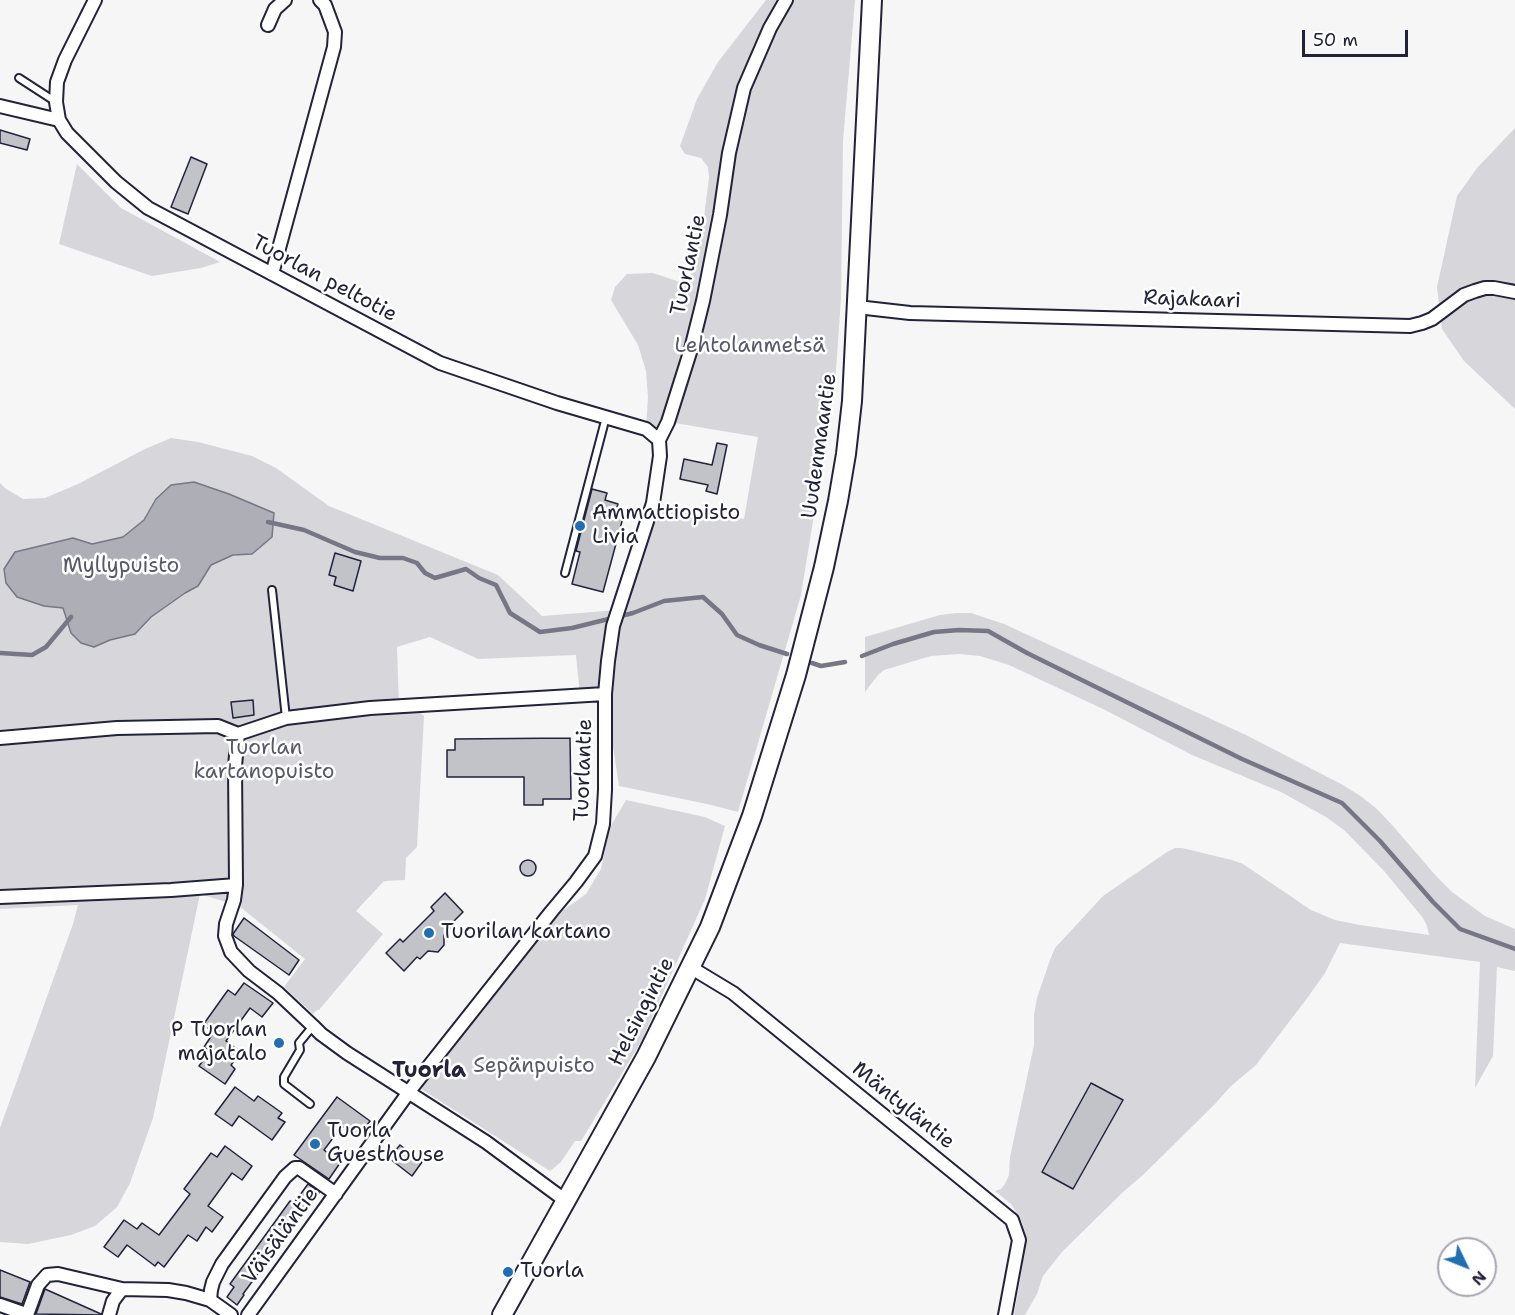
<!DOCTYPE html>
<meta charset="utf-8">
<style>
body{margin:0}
#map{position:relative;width:1515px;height:1315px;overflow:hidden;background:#f6f6f7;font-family:"Shantell Sans",sans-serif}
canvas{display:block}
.north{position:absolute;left:1437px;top:1237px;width:60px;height:60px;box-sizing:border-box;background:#fff;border:2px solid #a7a7b1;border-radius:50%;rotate:133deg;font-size:16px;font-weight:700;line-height:24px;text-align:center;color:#22223b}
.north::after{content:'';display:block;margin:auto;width:21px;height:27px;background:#1f6fb2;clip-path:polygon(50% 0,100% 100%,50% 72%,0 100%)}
.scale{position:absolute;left:1302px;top:30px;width:106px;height:27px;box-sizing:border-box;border:3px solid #22223b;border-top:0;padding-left:8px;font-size:18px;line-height:21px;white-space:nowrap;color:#22223b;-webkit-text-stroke:4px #fff;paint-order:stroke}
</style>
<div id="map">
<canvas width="1515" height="1315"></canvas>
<div class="north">N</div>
<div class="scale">50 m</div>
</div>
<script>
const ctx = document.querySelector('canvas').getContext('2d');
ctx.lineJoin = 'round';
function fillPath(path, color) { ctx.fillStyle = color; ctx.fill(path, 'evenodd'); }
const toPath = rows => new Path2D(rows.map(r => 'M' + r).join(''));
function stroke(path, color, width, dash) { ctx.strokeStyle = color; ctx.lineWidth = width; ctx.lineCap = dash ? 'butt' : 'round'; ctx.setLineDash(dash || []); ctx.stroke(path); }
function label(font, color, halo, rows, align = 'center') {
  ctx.font = font + ' "Shantell Sans",sans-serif'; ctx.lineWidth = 5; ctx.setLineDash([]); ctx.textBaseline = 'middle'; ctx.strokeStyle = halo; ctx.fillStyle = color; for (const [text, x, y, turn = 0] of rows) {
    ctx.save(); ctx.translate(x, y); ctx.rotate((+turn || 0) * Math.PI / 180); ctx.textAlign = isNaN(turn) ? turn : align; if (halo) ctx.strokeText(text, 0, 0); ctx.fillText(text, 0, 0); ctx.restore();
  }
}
fillPath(toPath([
 [766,0,855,0,843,141,841,298,835,385,801,595,738,812,707,804,619,786,605,694,580,696,576,655,478,659,430,637,397,647,399,707,413,707,424,716,417,847,406,858,405,880,386,881,386,882,384,881,356,911,383,934,319,1010,317,1010,313,1014,284,987,305,959,239,906,200,894,153,1118,130,1183,117,1207,95,1226,71,1235,28,1244,0,1242,0,1128,73,924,78,905,0,909,0,483,5,488,23,499,45,498,78,484,145,449,171,438,198,442,252,456,276,468,329,506,498,575,542,616,618,610,653,503,744,519,758,437,669,422,659,440,646,429,648,397,646,371,638,345,611,300,615,287,627,274,653,273,689,285,704,217,709,178,708,167,701,158,685,154,680,146,697,99,718,62],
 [1515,128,1515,409,1464,361,1442,329,1437,287,1457,196,1477,168],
 [77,164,121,208,220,262,201,268,152,276,59,244],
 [956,613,971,613,1004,624,1246,735,1343,785,1362,797,1377,809,1393,826,1437,877,1452,892,1485,916,1515,929,1515,971,1497,967,1493,1056,1475,1088,1480,962,1340,943,1325,973,1308,997,1256,1065,1230,1087,1215,1104,1143,1175,1123,1192,1062,1252,1043,1276,1037,1294,1025,1315,1015,1315,1014,1314,1021,1276,1026,1237,1022,1222,1011,1204,995,1191,1001,1189,1005,1184,1009,1175,1010,1157,1034,1045,1034,1015,1037,998,1050,960,1055,948,1103,896,1167,852,1175,848,1182,848,1232,860,1243,864,1311,910,1335,920,1360,925,1429,935,1427,926,1423,918,1384,871,1344,830,1326,817,1281,792,1192,755,1103,709,1009,665,980,656,959,654,931,656,884,670,878,675,865,692,865,637,940,615],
 [626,800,705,817,725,826,705,899,641,1042,581,1141,575,1141,561,1162,550,1171,418,1087,555,916,586,894,601,869,610,827]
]), '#d7d7db');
const water = toPath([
 [194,482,229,494,274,513,272,537,252,554,233,555,211,565,198,586,185,593,151,617,135,634,110,640,94,647,81,643,71,633,63,608,44,606,17,597,6,583,4,569,15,552,73,538,92,544,123,537,144,520,156,499,171,485,194,482]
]);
fillPath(water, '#aeaeb7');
stroke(water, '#767685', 1.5);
stroke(toPath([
 [268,522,304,530,355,552,380,558,403,558,417,563,425,573,435,578,466,569,479,578,496,585,510,613,540,632,572,628,633,613,664,601,703,597,722,614,737,635,759,645,787,654],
 [0,653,32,655,46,647,71,617],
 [862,656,893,644,934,632,959,630,988,631,1027,653,1242,759,1342,803,1380,841,1433,902,1460,929,1515,949],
 [812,663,821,666,845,662]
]), '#767685', 4.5);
const building = toPath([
 [0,130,30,139,27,150,0,143,0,130],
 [191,157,207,164,188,214,171,207,191,157],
 [717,443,727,445,717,494,706,491,708,485,680,479,684,459,712,465,717,443],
 [592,489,607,493,605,500,618,504,616,511,624,514,603,592,572,584,580,552,576,551,592,489],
 [335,553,361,561,353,591,334,585,336,577,329,575,335,553],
 [253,700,254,715,233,718,231,702,253,700],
 [570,738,571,799,543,799,543,805,524,805,524,777,447,777,447,750,455,750,455,739,570,738],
 '520 868a8 8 0 1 1 16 0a8 8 0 1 1-16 0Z',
 [445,893,463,912,449,926,451,928,444,935,444,945,438,952,428,951,420,959,417,957,404,971,386,953,400,939,403,942,434,911,431,907,445,893],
 [244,918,299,960,289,975,234,936,233,934,244,918],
 [244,983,273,1003,262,1017,250,1008,226,1041,241,1052,231,1065,235,1069,225,1084,199,1066,210,1051,204,1047,214,1032,203,1025,228,990,235,995,244,983],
 [1091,1083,1123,1100,1073,1189,1042,1172,1091,1083],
 [235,1087,254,1101,258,1096,282,1113,278,1118,285,1122,272,1140,239,1116,232,1126,215,1114,235,1087],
 [337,1097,370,1121,358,1138,342,1126,324,1150,340,1163,329,1179,294,1155,337,1097],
 [400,1145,422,1162,412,1176,389,1158,400,1145],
 [225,1146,252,1166,242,1180,232,1173,208,1206,223,1217,212,1232,206,1227,197,1241,188,1235,164,1267,158,1262,155,1266,127,1245,118,1257,104,1247,124,1220,137,1229,142,1223,159,1235,190,1194,184,1189,211,1153,217,1157,225,1146],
 [308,1184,319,1192,318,1195,305,1212,304,1211,243,1294,244,1295,237,1305,227,1297,234,1287,230,1284,290,1201,294,1203,308,1184],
 [0,1270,30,1282,22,1304,0,1297,0,1270],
 [45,1289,101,1314,101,1315,36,1314,45,1289]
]);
fillPath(building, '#c2c2c9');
stroke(building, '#22223b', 1.5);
const lane = toPath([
 [19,78,56,102],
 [565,573,606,417],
 [272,590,286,718],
 [310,1104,284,1084,284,1077,300,1050,299,1043,313,1026]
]);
const street = toPath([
 [268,25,275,9,285,0],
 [0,106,59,120,67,133,116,182,148,208,440,363,557,403,646,429,659,440],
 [59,120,56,102,57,82,65,60,95,0],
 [272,274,334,47,335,32,325,5,320,0],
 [857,307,910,313,1410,326,1422,323,1432,319,1464,295,1475,291,1485,288,1494,288,1515,292],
 [0,738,117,728,218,726,238,734],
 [0,897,171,890,236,885],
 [690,967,733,993,1012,1220,1019,1240,1005,1315],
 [566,1201,486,1142,347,1053,321,1034,313,1026,278,993,249,971,231,952,225,936,226,924,234,900,236,885,235,766,238,734,286,718,370,708,605,694],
 [0,1305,20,1312,23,1315],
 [27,1315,38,1285,47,1275,58,1274,122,1289],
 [109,1315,113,1301,122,1289,168,1290,186,1293,210,1300],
 [231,1315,210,1300,211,1290,213,1282,222,1264,285,1177,295,1168,299,1168,336,1194],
 [248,1315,414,1085,551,912,576,882,595,856,603,824,605,790,605,694,608,661,613,626,653,503,660,456,659,440,668,422,691,349,703,301,720,215,729,153,744,88,770,28,786,0]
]);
const secondary = toPath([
 [502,1315,646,1057,710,927,752,816,796,675,824,567,838,501,846,454,852,401,872,0]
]);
stroke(lane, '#22223b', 10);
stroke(street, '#22223b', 16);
stroke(secondary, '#22223b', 22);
stroke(lane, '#fff', 6);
stroke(street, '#fff', 12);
stroke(secondary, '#fff', 18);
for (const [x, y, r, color] of [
 [580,526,6,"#1f6fb2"],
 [429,933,6,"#1f6fb2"],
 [279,1043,6,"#1f6fb2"],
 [315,1144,6,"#1f6fb2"],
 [508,1272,6,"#1f6fb2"]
]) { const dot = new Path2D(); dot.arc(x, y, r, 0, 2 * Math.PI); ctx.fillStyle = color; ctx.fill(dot); stroke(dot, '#fff', 2); }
label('21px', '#22223b', '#fff', [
 ["Tuorlantie",689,265,-78],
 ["Tuorlan peltotie",324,279,28],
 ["Rajakaari",1192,300,2],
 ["Uudenmaantie",820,446,-82],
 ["Tuorlantie",584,770,-88],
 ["Helsingintie",642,1012,-63],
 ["Mäntyläntie",903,1106,39],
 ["Väisäläntie",281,1236,-54]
]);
label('21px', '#58586b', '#fff', [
 ["Lehtolanmetsä",750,347],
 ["Myllypuisto",121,567],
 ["Tuorlan",264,749],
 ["kartanopuisto",264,773],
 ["Sepänpuisto",534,1067]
]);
label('21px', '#22223b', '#fff', [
 ["Ammattiopisto",592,514],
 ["Livia",592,538],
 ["Tuorilan kartano",441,933],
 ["P Tuorlan",267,1031,"right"],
 ["majatalo",267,1055,"right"],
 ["Tuorla",327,1132],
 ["Guesthouse",327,1156],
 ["Tuorla",520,1272]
], 'left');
label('bold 22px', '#22223b', '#fff', [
 ["Tuorla",429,1071]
]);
</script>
